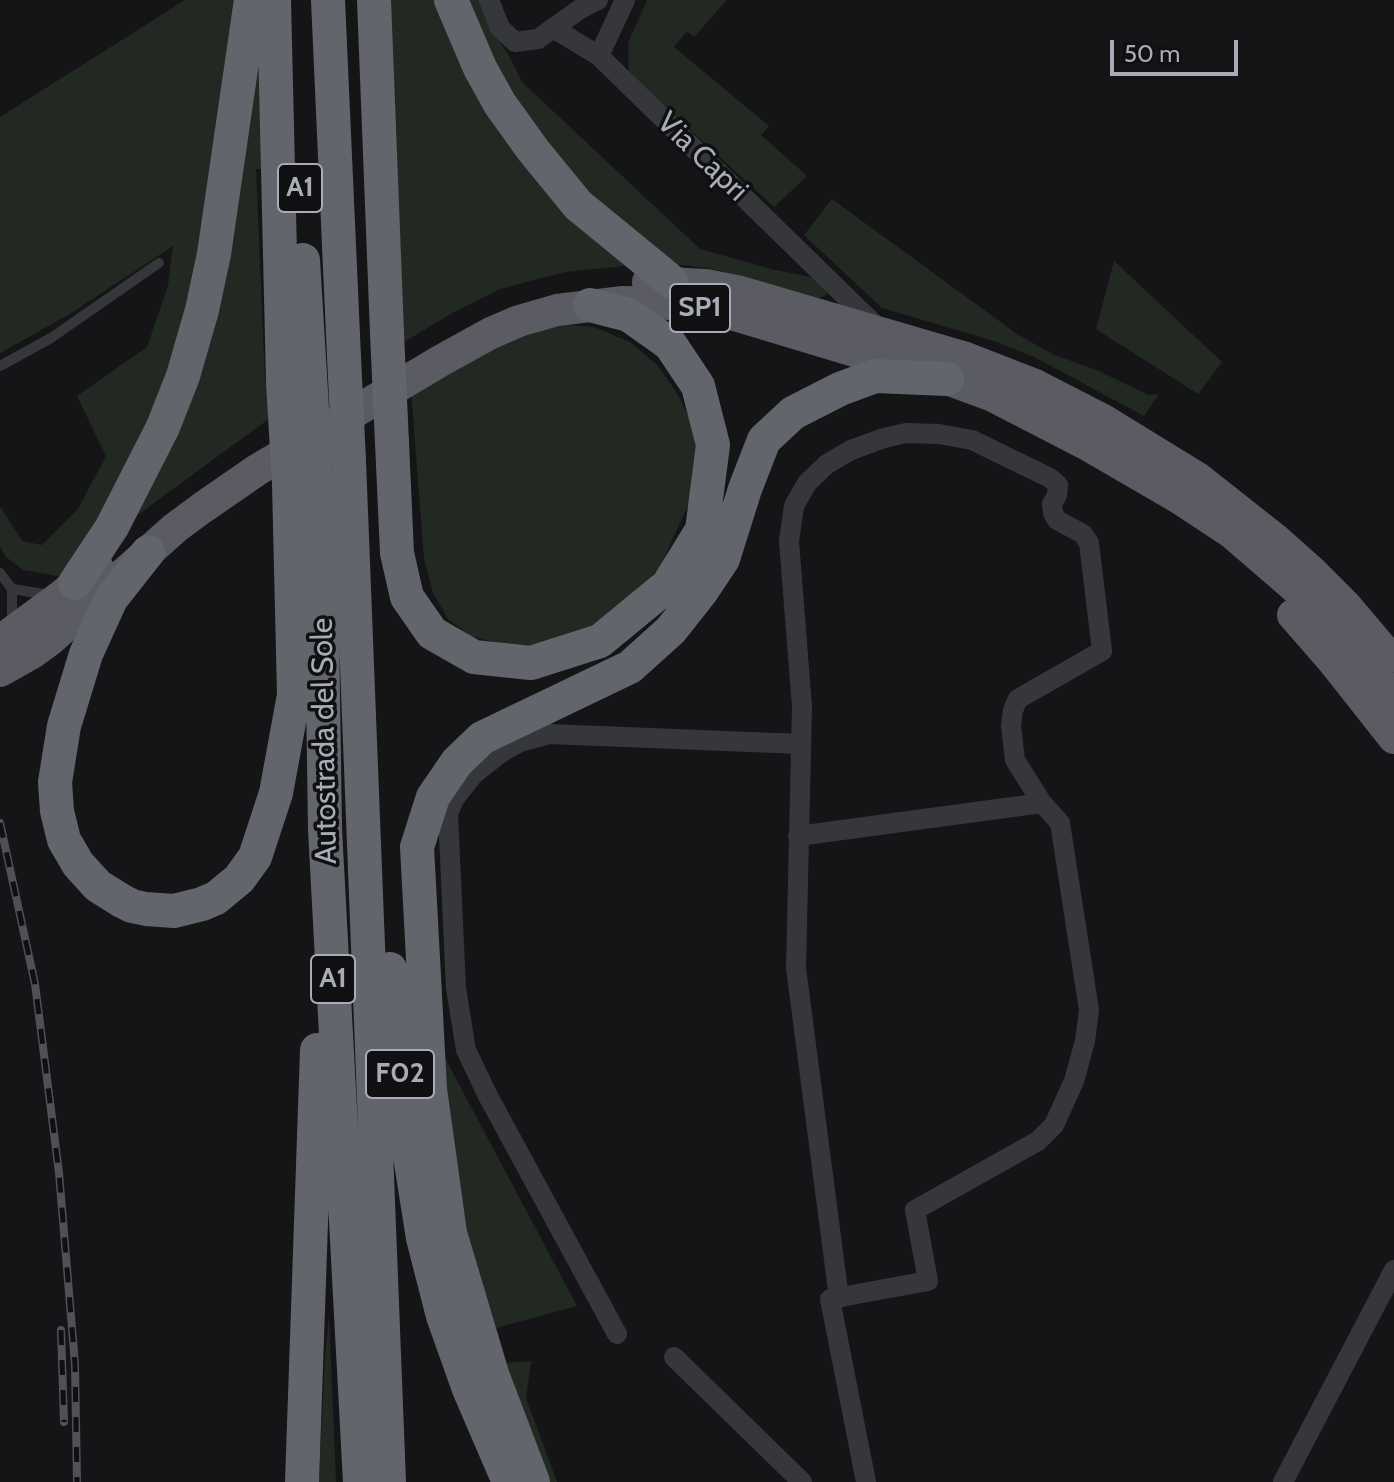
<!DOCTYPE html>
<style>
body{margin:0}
#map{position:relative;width:1394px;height:1482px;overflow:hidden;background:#151517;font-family:Cabin,sans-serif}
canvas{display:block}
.scale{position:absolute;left:1110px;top:40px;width:128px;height:36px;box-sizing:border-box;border:4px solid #a8acb6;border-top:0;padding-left:10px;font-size:24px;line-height:28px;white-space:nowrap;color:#a8acb6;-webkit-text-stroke:6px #101012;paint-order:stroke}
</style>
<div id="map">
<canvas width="1394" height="1482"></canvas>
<div class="scale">50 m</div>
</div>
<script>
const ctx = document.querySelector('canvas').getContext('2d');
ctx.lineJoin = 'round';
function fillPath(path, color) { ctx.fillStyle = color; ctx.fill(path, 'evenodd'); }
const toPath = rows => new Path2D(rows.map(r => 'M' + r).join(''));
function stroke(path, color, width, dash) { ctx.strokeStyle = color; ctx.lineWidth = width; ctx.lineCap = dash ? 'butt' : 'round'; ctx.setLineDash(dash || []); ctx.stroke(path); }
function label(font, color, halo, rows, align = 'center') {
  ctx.font = font + ' Cabin,sans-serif'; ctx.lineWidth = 7; ctx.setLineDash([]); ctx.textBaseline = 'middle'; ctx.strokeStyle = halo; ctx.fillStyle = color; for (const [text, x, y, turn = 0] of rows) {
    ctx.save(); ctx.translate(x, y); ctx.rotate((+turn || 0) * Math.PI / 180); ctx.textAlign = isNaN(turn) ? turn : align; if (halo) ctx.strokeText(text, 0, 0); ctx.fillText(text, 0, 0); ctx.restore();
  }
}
fillPath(toPath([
 [185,0,242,0,208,222,152,430,63,577,23,570,5,556,0,546,0,506,22,541,42,545,78,509,106,456,77,396,147,347,168,286,173,246,68,315,0,353,0,117],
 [381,0,445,0,634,265,565,272,500,289,452,313,401,344],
 [460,0,481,0,494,34,509,56,522,82,700,249,771,269,820,279,828,289,826,295,815,300,763,282,709,268,673,264,583,194,512,103],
 [647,0,727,0,694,37,687,31,674,47,769,126,761,135,807,176,774,207,629,73,628,43],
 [259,53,262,169,256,169,265,381,269,385,270,418,139,514,135,508],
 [832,199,1017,334,1052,354,1099,371,1148,395,1159,394,1144,416,1036,358,994,341,882,308,804,235],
 [1114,261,1222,362,1198,394,1096,329],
 [572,325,594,327,630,342,657,365,677,393,691,421,697,458,690,501,660,567,631,599,589,629,550,645,508,646,471,636,448,619,433,593,424,559,411,390,504,344,552,326],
 [434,981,444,1056,577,1306,496,1328,507,1363,531,1361,526,1398,557,1482,542,1482,461,1235],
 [329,1315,336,1482,319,1482,325,1356]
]), '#222923');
stroke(toPath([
 [0,366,51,338,159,263],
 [0,573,12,589,12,624],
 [12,589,50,595]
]), '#36373b', 10);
stroke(toPath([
 [489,0,500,28,515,42,538,39,580,9,598,0],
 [553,28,599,56,878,328],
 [599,56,625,0],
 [798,836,1042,803],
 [839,1298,796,968,802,707,789,541,794,506,807,483,827,464,851,450,884,438,906,433,939,434,972,440,1050,478,1058,485,1057,495,1052,504,1053,513,1057,520,1083,534,1089,543,1102,651,1018,699,1013,710,1011,726,1015,760,1042,803,1060,823,1089,1010,1085,1041,1074,1081,1054,1125,1038,1141,915,1210,928,1281,830,1299,866,1482],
 [617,1334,488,1096,466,1050,456,988,448,814,454,799,473,775,502,752,520,742,549,734,801,744],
 [674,1357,802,1482],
 [1283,1482,1394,1270]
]), '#36373b', 20);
stroke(toPath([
 [648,282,706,285,741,292,963,357,1035,385,1103,420,1199,479,1275,539,1312,572,1346,606,1389,657],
 [1293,615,1334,662,1394,738],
 [0,641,60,597,97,566],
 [0,671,32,653,51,639,175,528,202,508,257,470,442,360,491,333,519,321,557,310,623,302,661,303,698,307,738,316,947,379,993,396,1086,444,1179,498,1232,533,1298,590,1356,651,1394,697]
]), '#5b5c63', 32);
stroke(toPath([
 [274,0,283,382],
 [328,0,344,357],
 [374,0,387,333],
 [451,0,480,68,500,104,533,150,578,205,672,282],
 [303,260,310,375],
 [392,443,397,553,407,597,432,633,474,657,531,663,600,641,668,585,702,530,713,445,698,386,670,344,629,315,590,305],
 [349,461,389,1482],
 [316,475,321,560,325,829,360,1482],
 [148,552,111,599,86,654,64,726,55,782,56,797,57,811,64,840,78,864,98,886,122,901,132,906,146,909,174,911,202,904,216,898,239,879,255,857,276,793,294,695,289,483],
 [75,583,112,527,163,427,183,376,202,310,214,254,251,0],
 [390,969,406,1131,423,1238,443,1316,469,1389,509,1482],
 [302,1482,317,1050],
 [533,1482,492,1374,450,1233,430,1089,417,847,433,797,457,762,482,738,630,667,671,630,701,592,723,559,745,489,764,440,793,413,840,389,875,376,947,379]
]), '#63656c', 34);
const rail = toPath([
 [0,823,35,984,59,1173,75,1364,77,1482],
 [61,1330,64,1422]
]);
stroke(rail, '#505156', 8);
stroke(rail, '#101012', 5, [15]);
stroke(toPath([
 [387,333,392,443],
 [344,357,349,461],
 [310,375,316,475],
 [283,382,289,483]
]), '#63656c', 34);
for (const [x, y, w] of [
 [300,188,44],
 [700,308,60],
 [333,979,44],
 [400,1074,68]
]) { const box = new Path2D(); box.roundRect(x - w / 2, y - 24, w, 48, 6); ctx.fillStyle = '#101012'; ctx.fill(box); stroke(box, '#a8acb6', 2); }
label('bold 28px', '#a8acb6', null, [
 ["A1",300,188],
 ["SP1",700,308],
 ["A1",333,979],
 ["F02",400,1074]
]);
label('30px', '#a8acb6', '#101012', [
 ["Via Capri",702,157,44],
 ["Autostrada del Sole",325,741,-91]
]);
</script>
